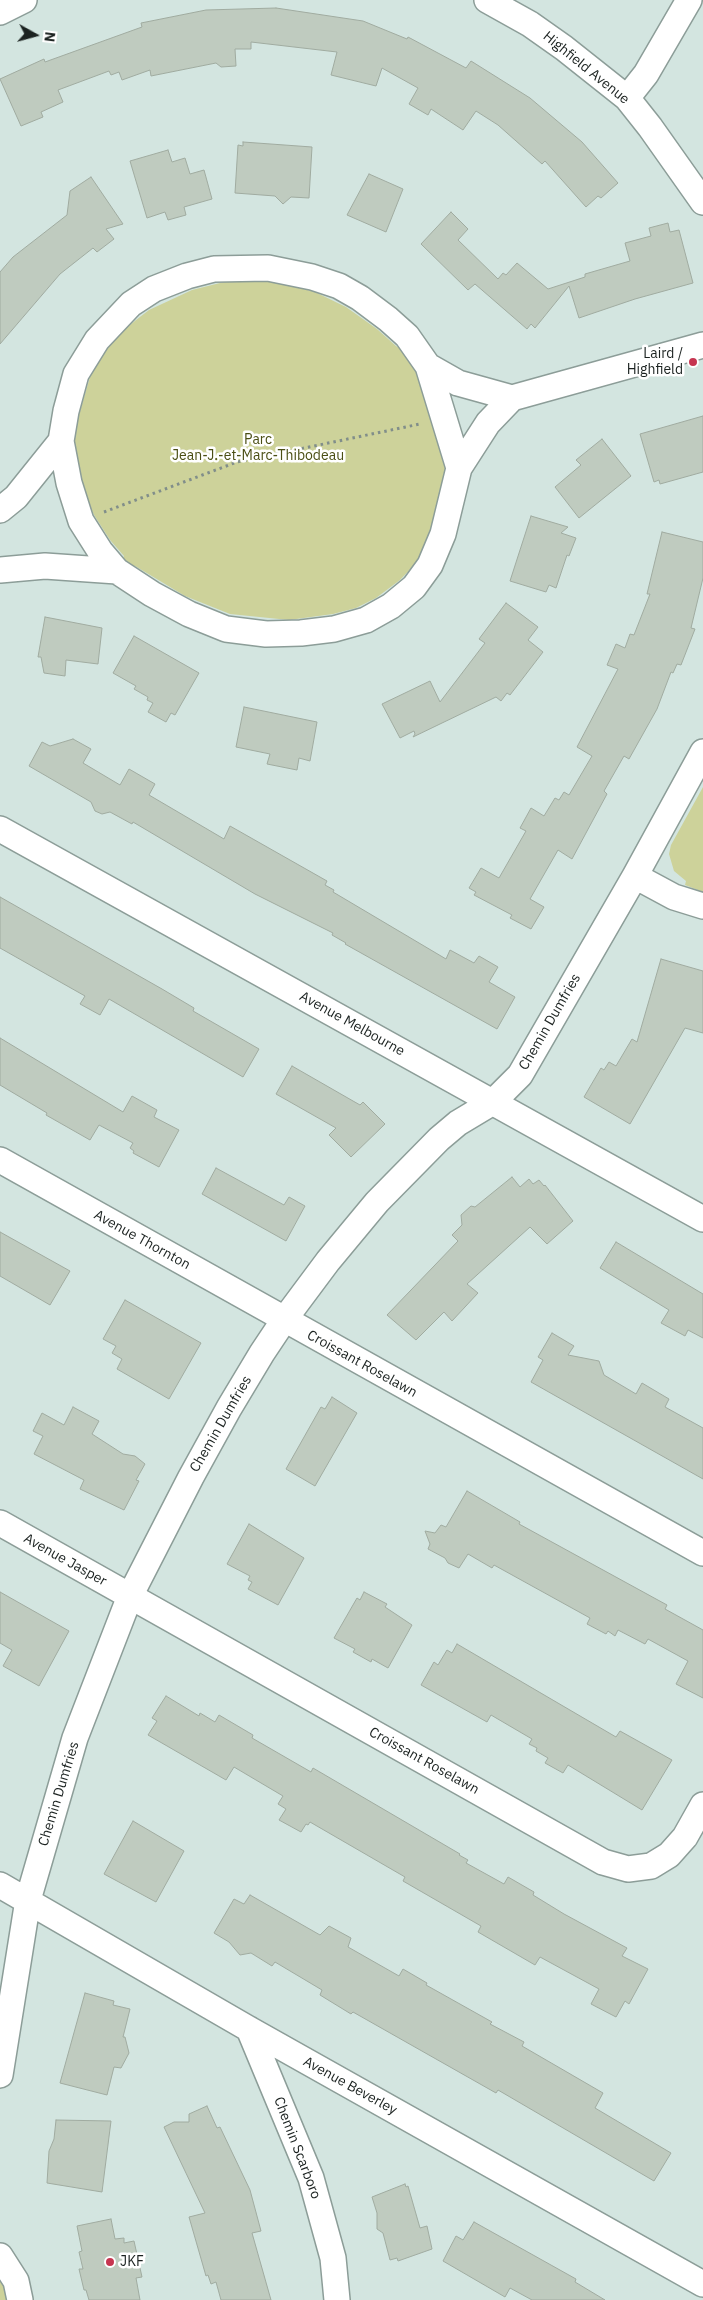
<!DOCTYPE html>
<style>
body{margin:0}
#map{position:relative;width:703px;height:2300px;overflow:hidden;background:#d3e5e0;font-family:"IBM Plex Sans",sans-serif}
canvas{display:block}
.north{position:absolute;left:10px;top:10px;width:50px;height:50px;-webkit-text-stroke:4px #fff;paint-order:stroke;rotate:97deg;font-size:14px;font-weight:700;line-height:20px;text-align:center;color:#1b2220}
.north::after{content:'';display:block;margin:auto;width:18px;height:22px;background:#1b2220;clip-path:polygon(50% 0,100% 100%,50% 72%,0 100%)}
</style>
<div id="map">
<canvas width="703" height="2300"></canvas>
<div class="north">N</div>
</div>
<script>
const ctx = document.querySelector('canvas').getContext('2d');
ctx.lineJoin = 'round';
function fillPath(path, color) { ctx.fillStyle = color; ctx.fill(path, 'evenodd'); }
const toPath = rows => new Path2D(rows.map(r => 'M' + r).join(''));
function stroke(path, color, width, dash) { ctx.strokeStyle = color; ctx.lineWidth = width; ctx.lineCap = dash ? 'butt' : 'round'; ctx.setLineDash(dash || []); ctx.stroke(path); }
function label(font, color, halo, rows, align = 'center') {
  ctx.font = font + ' "IBM Plex Sans",sans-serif'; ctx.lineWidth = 5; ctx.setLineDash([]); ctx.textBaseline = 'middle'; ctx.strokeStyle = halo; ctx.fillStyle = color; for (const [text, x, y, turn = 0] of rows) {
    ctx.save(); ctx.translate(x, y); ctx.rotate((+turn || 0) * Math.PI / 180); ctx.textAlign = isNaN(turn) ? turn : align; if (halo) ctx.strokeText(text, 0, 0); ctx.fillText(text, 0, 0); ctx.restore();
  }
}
fillPath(toPath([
 [256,280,284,284,315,292,346,307,377,329,396,346,428,366,459,468,444,477,439,517,420,559,400,580,376,598,356,608,333,614,289,620,230,614,185,596,135,566,117,571,124,556,110,540,94,515,61,441,78,418,90,377,100,358,118,335,136,320,149,310,192,290,224,282],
 [703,787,703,892,685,885,686,881,674,871,669,854,671,845],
 [0,2256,20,2300,0,2300]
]), '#cdd29a');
const building = toPath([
 [276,8,363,21,407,39,408,37,466,68,471,61,530,98,582,142,618,183,601,198,598,196,586,207,545,161,542,164,498,125,476,111,463,130,431,109,428,115,409,104,418,88,382,68,376,86,331,75,337,52,251,42,251,49,235,49,236,66,221,67,216,63,151,76,150,70,122,80,119,72,111,75,109,71,58,90,63,102,41,112,43,117,21,126,0,79,44,59,45,62,142,27,141,23,206,10,276,8],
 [243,142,312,147,309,198,291,197,283,204,275,196,235,193,238,145,243,146,243,142],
 [168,150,172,162,185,158,190,174,204,170,212,199,184,207,186,215,168,220,165,212,147,218,130,161,168,150],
 [369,174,403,189,386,232,347,215,369,174],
 [91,177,123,224,106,229,114,239,97,252,93,248,60,274,0,344,0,272,13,257,67,215,70,191,91,177],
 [451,212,468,229,458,240,498,279,503,273,506,275,517,263,548,289,585,277,585,274,630,261,625,243,651,236,649,228,668,223,670,232,679,230,693,283,635,299,579,318,569,286,535,328,531,324,527,329,475,284,468,290,421,244,451,212],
 [703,416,703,472,660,484,659,480,654,482,640,434,703,416],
 [602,439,631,476,579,518,555,487,581,465,576,460,602,439],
 [531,516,568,527,561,533,576,538,569,556,567,555,556,588,549,585,546,592,510,581,531,516],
 [662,532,703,542,703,578,691,628,695,629,681,665,677,664,673,673,671,672,657,709,629,759,624,756,604,791,607,794,572,859,558,850,530,899,544,907,531,929,510,918,512,915,474,895,476,892,469,888,481,868,499,878,526,831,520,828,531,808,544,816,555,798,559,800,564,792,569,795,592,756,577,747,618,669,607,665,616,644,625,648,630,634,634,635,650,594,647,594,662,532],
 [506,603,538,627,528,640,543,652,510,695,507,693,501,701,496,697,413,737,415,734,414,731,400,738,382,704,430,681,440,702,485,643,479,639,506,603],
 [45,617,102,628,98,664,66,660,65,676,44,673,41,657,38,657,45,617],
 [134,636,199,673,175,715,171,713,166,722,148,712,153,703,147,700,148,697,134,689,136,686,113,673,134,636],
 [244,707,317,722,310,761,299,758,297,770,267,764,270,754,236,747,244,707],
 [73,739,91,749,83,763,120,785,129,769,155,784,149,795,224,839,230,826,327,881,325,885,334,890,333,892,446,959,450,950,474,963,479,956,498,967,489,982,515,997,497,1029,345,944,346,943,332,935,333,933,255,894,133,822,132,824,110,812,102,814,95,811,91,802,29,766,42,742,50,746,73,739],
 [0,897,162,989,194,1008,193,1011,259,1049,243,1077,109,999,100,1015,80,1004,85,996,0,948,0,897],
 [661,959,703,971,703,1033,685,1028,630,1124,584,1097,601,1068,604,1070,609,1062,616,1066,632,1039,637,1042,661,959],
 [0,1038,123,1112,132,1096,157,1110,154,1117,179,1130,159,1167,133,1153,134,1151,130,1148,133,1143,99,1125,90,1140,46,1115,47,1113,0,1085,0,1038],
 [292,1066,360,1105,363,1102,385,1124,351,1157,329,1135,336,1128,276,1094,292,1066],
 [216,1168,284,1205,289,1197,305,1206,286,1241,202,1194,216,1168],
 [512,1177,520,1187,529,1179,533,1184,539,1180,544,1186,545,1185,573,1221,547,1244,530,1227,467,1284,478,1293,452,1321,444,1312,416,1340,387,1315,458,1241,452,1235,462,1225,461,1215,471,1206,475,1207,512,1177],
 [0,1232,70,1271,50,1305,0,1276,0,1232],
 [616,1242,703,1294,703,1338,688,1330,685,1336,661,1323,669,1310,600,1268,616,1242],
 [125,1300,201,1343,169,1399,117,1369,122,1359,112,1353,116,1346,103,1339,125,1300],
 [552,1333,574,1346,568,1355,599,1361,604,1375,636,1394,642,1383,669,1399,665,1407,703,1428,703,1479,531,1382,543,1360,538,1357,552,1333],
 [332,1397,357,1413,315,1486,286,1469,321,1407,325,1409,332,1397],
 [73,1407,99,1421,92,1434,123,1454,135,1456,145,1464,136,1480,139,1481,124,1510,80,1489,84,1480,34,1454,43,1436,33,1431,42,1413,64,1425,73,1407],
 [467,1491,520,1522,519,1524,667,1605,665,1609,703,1630,703,1698,676,1684,688,1661,648,1639,645,1644,618,1630,615,1636,608,1631,606,1634,587,1624,590,1618,494,1565,492,1568,468,1554,459,1568,448,1563,445,1558,428,1549,430,1544,425,1531,435,1533,441,1525,446,1527,467,1491],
 [249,1524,304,1558,278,1605,248,1589,252,1582,248,1580,250,1576,227,1564,249,1524],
 [0,1592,69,1631,39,1686,3,1666,12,1650,0,1643,0,1592],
 [364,1592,387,1604,385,1607,412,1625,388,1668,372,1659,371,1662,353,1652,355,1649,334,1638,357,1598,360,1600,364,1592],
 [457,1644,616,1737,620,1731,672,1760,642,1810,568,1765,563,1773,545,1763,548,1758,536,1751,537,1748,529,1744,532,1739,491,1715,487,1722,421,1685,434,1662,438,1665,447,1650,452,1653,457,1644],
 [166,1696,199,1716,200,1713,215,1722,219,1715,253,1735,252,1738,311,1772,313,1768,460,1854,459,1855,468,1860,466,1863,504,1884,508,1877,534,1892,533,1895,564,1914,627,1948,622,1956,648,1969,629,2004,625,2001,616,2017,591,2004,599,1989,540,1957,535,1965,478,1932,481,1926,403,1881,405,1877,310,1822,308,1825,306,1824,301,1832,279,1820,286,1809,278,1804,283,1796,234,1767,226,1780,148,1735,157,1721,152,1718,166,1696],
 [133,1821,184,1851,156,1902,104,1874,133,1821],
 [250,1895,320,1935,329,1926,351,1938,348,1947,399,1976,403,1969,427,1983,426,1985,492,2022,490,2024,524,2042,522,2046,603,2093,595,2108,671,2153,654,2181,498,2090,496,2093,353,2012,351,2014,320,1995,322,1990,275,1962,272,1966,251,1953,240,1955,229,1942,214,1933,234,1899,244,1904,250,1895],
 [85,1993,114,2001,113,2005,130,2009,123,2037,125,2037,129,2053,121,2068,114,2067,107,2095,60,2083,85,1993],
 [207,2106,217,2128,220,2127,250,2190,261,2231,252,2233,271,2300,221,2300,216,2282,211,2284,208,2275,206,2276,189,2217,205,2213,164,2127,174,2122,189,2122,189,2114,207,2106],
 [56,2120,111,2121,102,2192,47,2183,49,2151,54,2139,56,2120],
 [405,2184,406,2187,408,2186,420,2228,427,2226,432,2249,398,2261,397,2258,390,2260,383,2233,377,2229,377,2213,372,2197,405,2184],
 [111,2219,115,2239,124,2238,124,2243,134,2241,142,2277,136,2278,140,2300,89,2300,86,2290,84,2290,79,2269,83,2269,79,2252,82,2251,77,2226,111,2219],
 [474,2222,576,2279,575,2282,605,2300,532,2300,510,2288,505,2297,443,2261,456,2236,463,2240,474,2222]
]);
fillPath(building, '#bfcbbf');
stroke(building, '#a0aba0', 1);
const minor = toPath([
 [487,0,530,24,564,48,627,98,650,127,703,202],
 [0,12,24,0],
 [627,98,646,74,689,0],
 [428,366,458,383,512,398],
 [459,468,428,366,407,336,388,319,360,298,339,286,312,277,268,268,214,269,187,276,154,289,131,304,97,340,76,374,66,411,61,441,69,483,81,521,100,551,117,571,152,594,189,614,226,629,266,634,301,633,334,629,366,620,391,606,414,587,430,565,443,534,459,468,488,423,512,398,703,345],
 [0,510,16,497,61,441],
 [0,570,45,566,117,571],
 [0,829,703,1219],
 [635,876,674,897,703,906],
 [0,1160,703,1553],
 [0,1523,603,1862,628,1869,651,1866,669,1855,685,1837,703,1805],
 [0,1885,249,2029,703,2284],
 [249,2029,311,2178,333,2258,337,2300],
 [0,2075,28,1900,75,1738,130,1596,191,1477,229,1408,262,1353,284,1320,328,1261,377,1202,439,1139,458,1123,493,1102,520,1075,635,876,703,752],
 [0,2256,16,2281,20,2300]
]);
stroke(minor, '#8c9d98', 28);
stroke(toPath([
 [104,512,237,462,420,424]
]), '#818e8a', 3, [2.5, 4]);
stroke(minor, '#fff', 25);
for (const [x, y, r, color] of [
 [693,362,5,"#c63550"],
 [110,2262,5,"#c63550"]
]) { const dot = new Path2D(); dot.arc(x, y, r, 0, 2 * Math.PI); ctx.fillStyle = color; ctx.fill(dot); stroke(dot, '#fff', 2); }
label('14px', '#1b2220', '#fff', [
 ["Highfield Avenue",586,68,39],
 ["Chemin Dumfries",550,1022,-60],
 ["Avenue Melbourne",352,1024,29],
 ["Avenue Thornton",142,1240,29],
 ["Croissant Roselawn",362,1364,29],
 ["Chemin Dumfries",221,1424,-60],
 ["Avenue Jasper",65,1560,29],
 ["Croissant Roselawn",424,1761,29],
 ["Chemin Dumfries",59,1794,-73],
 ["Avenue Beverley",350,2086,29],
 ["Chemin Scarboro",297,2148,69]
]);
label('14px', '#1b2220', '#fff', [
 ["Laird /",683,354],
 ["Highfield",683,370],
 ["JKF",120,2262,"left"]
], 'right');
label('14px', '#4a4e14', '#fff', [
 ["Parc",258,440],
 ["Jean-J.-et-Marc-Thibodeau",258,456]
]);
</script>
